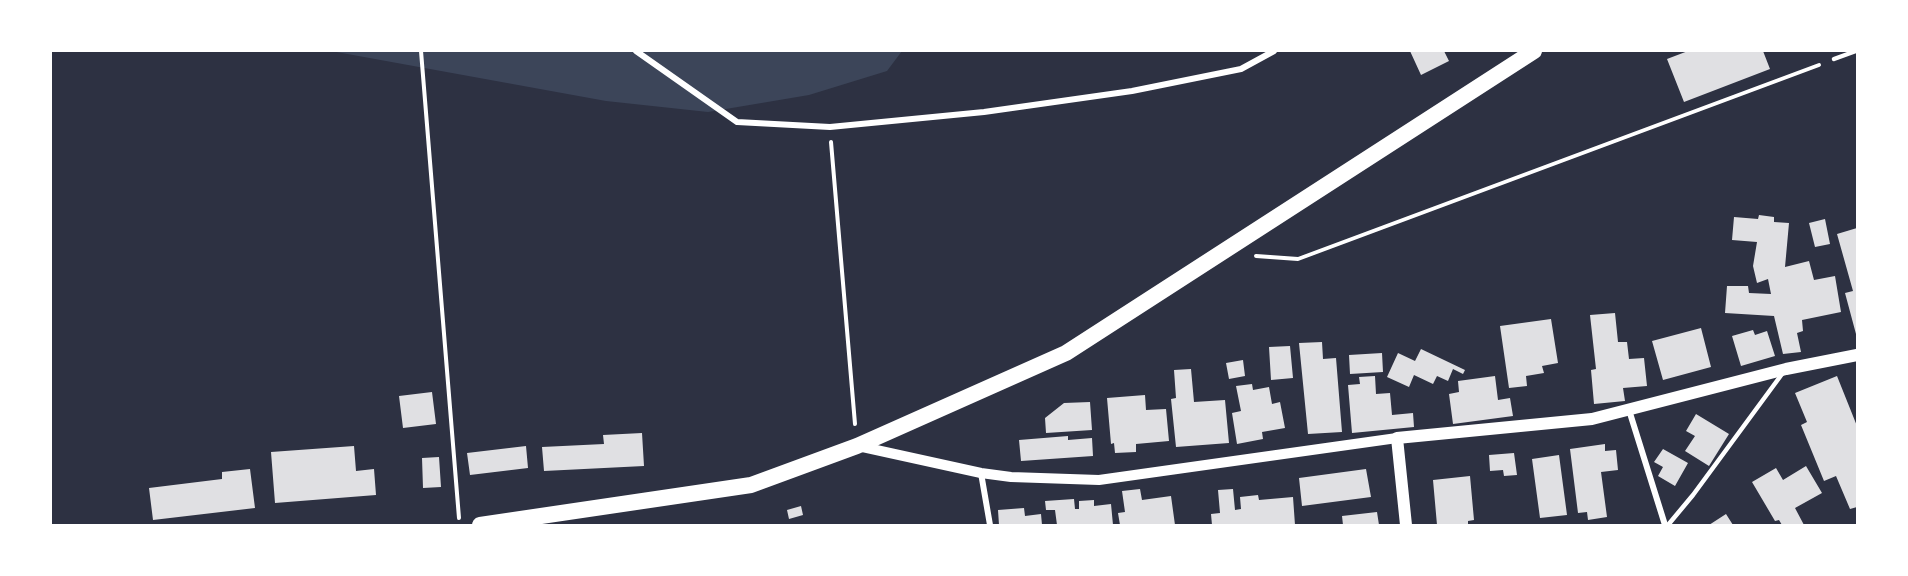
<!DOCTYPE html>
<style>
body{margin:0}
#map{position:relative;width:1908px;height:576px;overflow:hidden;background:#2d3142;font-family:"Public Sans",sans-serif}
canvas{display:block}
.frame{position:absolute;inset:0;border:52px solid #fff;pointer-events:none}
</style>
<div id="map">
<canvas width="1908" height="576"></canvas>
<div class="frame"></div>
</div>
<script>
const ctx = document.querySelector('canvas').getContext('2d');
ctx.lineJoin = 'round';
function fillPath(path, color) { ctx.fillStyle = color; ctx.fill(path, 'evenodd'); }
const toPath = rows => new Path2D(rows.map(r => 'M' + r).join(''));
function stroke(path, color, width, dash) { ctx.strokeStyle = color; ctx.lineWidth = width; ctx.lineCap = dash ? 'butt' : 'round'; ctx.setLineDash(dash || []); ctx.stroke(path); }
fillPath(toPath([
 [331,51,902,51,887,71,809,95,708,112,606,101]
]), '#3c4559');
fillPath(toPath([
 [1410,51,1444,51,1449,61,1421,75],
 [1688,51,1763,51,1770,69,1684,102,1667,59],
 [1759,215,1774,217,1774,222,1789,223,1785,267,1809,261,1814,280,1835,276,1841,312,1802,320,1803,331,1797,333,1801,352,1783,354,1774,316,1725,313,1727,286,1748,286,1749,293,1771,294,1768,279,1757,283,1753,266,1757,242,1732,240,1734,217,1758,219],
 [1825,219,1830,244,1815,247,1809,223],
 [1857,228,1857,333,1856,334,1845,293,1853,291,1837,234],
 [1615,313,1618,342,1627,342,1629,359,1644,358,1647,386,1623,388,1625,401,1594,404,1591,370,1596,369,1590,315],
 [1551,319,1558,363,1542,366,1544,373,1526,376,1527,386,1509,388,1500,326],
 [1701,328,1711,367,1663,380,1652,341],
 [1753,330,1755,335,1767,331,1775,356,1741,366,1732,336],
 [1322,342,1323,359,1336,358,1342,432,1308,434,1299,343],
 [1290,346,1293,378,1271,380,1269,347],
 [1421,349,1465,370,1463,374,1453,369,1448,381,1437,376,1433,384,1414,375,1409,387,1387,377,1398,353,1415,361],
 [1382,353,1383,372,1350,374,1349,355],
 [1243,360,1245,376,1229,379,1226,363],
 [1191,369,1194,402,1225,400,1229,443,1176,447,1171,399,1176,398,1174,370],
 [1375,376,1376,394,1390,393,1392,415,1413,413,1414,427,1352,433,1348,385,1360,384,1359,377],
 [1495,376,1498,400,1510,398,1513,416,1453,424,1449,394,1459,392,1458,381],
 [1837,376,1857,426,1857,507,1850,509,1836,476,1824,481,1801,425,1807,422,1795,393],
 [1252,384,1253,390,1269,387,1272,404,1280,402,1285,428,1262,432,1263,439,1237,444,1232,413,1241,411,1236,386],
 [432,392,436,424,403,428,399,396],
 [1145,395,1146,410,1166,409,1169,441,1136,444,1136,452,1115,453,1114,443,1111,444,1107,398],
 [1090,402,1092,430,1046,433,1045,418,1064,403],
 [1696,414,1729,434,1709,466,1685,451,1695,436,1686,431],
 [642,433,644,466,544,471,542,447,604,444,603,435],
 [1068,436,1068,440,1092,438,1093,456,1021,461,1019,440],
 [1605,444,1605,451,1616,450,1618,470,1601,472,1607,517,1588,520,1587,512,1578,513,1570,449],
 [354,446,356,471,374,469,376,495,275,503,271,452],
 [526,446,528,468,470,475,467,453],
 [1663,449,1688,463,1675,486,1658,476,1663,467,1654,462],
 [1514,453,1517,475,1504,476,1503,470,1490,471,1489,455],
 [1559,455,1567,515,1540,518,1532,459],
 [439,457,441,487,423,488,422,458],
 [1806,466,1822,493,1795,508,1804,525,1782,525,1779,520,1775,521,1752,482,1776,468,1783,480],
 [250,469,255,508,153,520,149,488,222,479,222,472],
 [1366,469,1371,497,1302,506,1299,478],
 [1470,476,1474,520,1468,521,1468,525,1437,525,1433,480],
 [1140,489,1142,500,1171,496,1175,525,1120,525,1118,513,1125,512,1122,491],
 [1233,489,1235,510,1241,509,1240,497,1258,495,1259,500,1293,497,1295,525,1212,525,1211,514,1220,513,1218,490],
 [1074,499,1075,509,1079,509,1079,501,1094,500,1094,506,1111,504,1113,525,1057,525,1055,510,1046,510,1045,501],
 [801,506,803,515,789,519,787,510],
 [1024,508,1025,516,1041,514,1042,525,999,525,998,510],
 [1377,512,1379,525,1343,525,1342,516],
 [1726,514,1733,525,1709,525]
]), '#e0e0e3');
stroke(toPath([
 [421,51,459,518],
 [831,142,855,424],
 [1256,256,1298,259,1819,65]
]), '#fff', 4);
stroke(toPath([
 [1834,59,1856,51],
 [1668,525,1693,495,1782,374]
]), '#fff', 4.5);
stroke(toPath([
 [636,51,737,122,830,127,984,112,1132,91,1241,69,1274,51],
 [1629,410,1665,525],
 [981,473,990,525]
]), '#fff', 6);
stroke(toPath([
 [858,446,981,473,1011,477,1099,480,1397,438]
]), '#fff', 10);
stroke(toPath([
 [1406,525,1397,438,1592,419,1786,369,1857,355]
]), '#fff', 12);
stroke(toPath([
 [480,525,751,485,857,446,1066,353,1534,51]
]), '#fff', 16);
</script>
